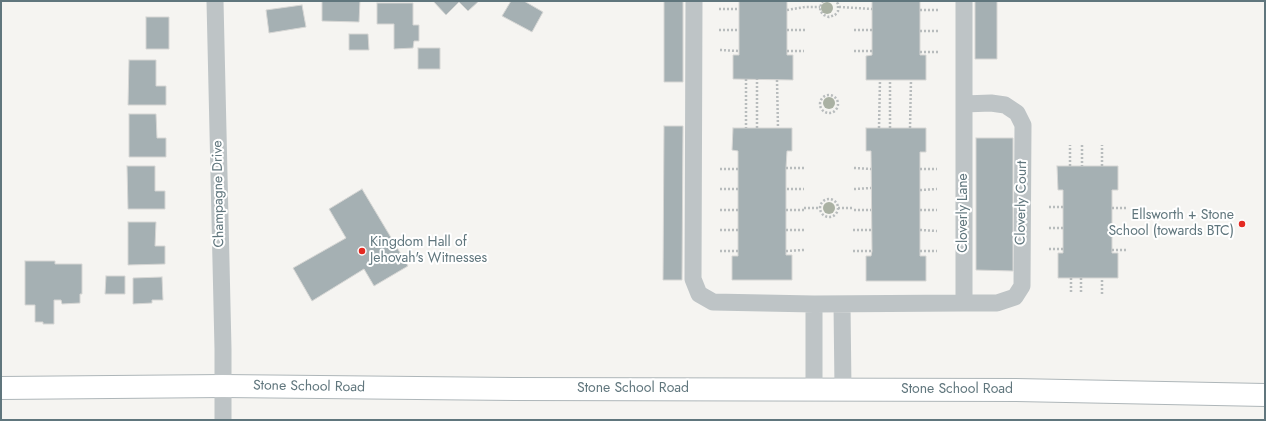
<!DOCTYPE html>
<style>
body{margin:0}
#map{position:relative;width:1266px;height:421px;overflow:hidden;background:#f5f4f1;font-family:Jost,sans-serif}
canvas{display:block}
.frame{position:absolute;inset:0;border:2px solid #60767d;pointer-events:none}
</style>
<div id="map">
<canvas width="1266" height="421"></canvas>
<div class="frame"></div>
</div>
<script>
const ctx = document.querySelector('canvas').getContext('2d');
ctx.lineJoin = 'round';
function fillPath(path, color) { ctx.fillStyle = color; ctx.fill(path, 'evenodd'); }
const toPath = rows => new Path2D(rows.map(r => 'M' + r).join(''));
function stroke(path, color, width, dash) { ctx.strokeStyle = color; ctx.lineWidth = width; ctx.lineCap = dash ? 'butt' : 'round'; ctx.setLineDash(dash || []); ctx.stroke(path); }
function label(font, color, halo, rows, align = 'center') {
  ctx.font = font + ' Jost,sans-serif'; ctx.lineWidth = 4; ctx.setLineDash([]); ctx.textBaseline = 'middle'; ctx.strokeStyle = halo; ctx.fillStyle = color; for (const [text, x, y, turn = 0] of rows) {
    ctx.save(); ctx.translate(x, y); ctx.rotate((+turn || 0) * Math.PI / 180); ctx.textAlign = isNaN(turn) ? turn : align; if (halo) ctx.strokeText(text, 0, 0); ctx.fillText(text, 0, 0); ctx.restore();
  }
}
const building = toPath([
 [322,1,360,1,359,22,322,21,322,1],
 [433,1,479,1,468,11,459,2,446,15,433,1],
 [511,1,524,1,543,12,532,32,502,16,511,1],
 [664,1,683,1,683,82,664,82,664,1],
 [739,1,787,1,787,55,793,55,793,80,733,79,733,55,739,55,739,1],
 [872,1,920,1,920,55,926,55,926,80,866,80,866,56,872,55,872,1],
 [975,1,997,1,997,59,975,59,975,1],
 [377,3,413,3,413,25,419,25,419,41,414,41,413,48,394,49,394,24,377,24,377,3],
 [302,5,306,27,269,33,266,10,302,5],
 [146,17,169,17,169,49,146,49,146,17],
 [349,34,368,34,369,50,349,50,349,34],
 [418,48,440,48,440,69,418,69,418,48],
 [129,60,156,60,156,86,166,86,166,105,128,105,129,60],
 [129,114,156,114,157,138,166,138,166,157,129,157,129,114],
 [664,126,683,126,682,280,663,280,664,126],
 [733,128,792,128,792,151,787,151,786,168,786,255,792,255,792,280,732,280,732,256,738,256,738,151,732,150,733,128],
 [866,128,926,128,926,152,920,152,920,256,926,256,926,281,866,281,866,256,871,256,872,251,871,151,866,151,866,128],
 [976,138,1013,138,1013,271,976,270,976,138],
 [127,166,155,166,155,191,165,191,165,209,128,209,127,166],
 [1057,166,1118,166,1118,190,1112,190,1112,253,1118,253,1118,278,1058,278,1058,253,1063,253,1063,190,1058,190,1057,166],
 [362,189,408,266,374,286,364,269,312,301,293,268,346,238,329,209,362,189],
 [128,222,156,222,155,246,165,246,165,264,128,265,128,222],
 [25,261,55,261,55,264,82,264,82,294,80,294,80,303,62,304,61,300,54,300,54,324,43,324,43,322,35,322,35,305,25,305,25,261],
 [106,276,125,276,125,294,105,294,106,276],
 [162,277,163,300,152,300,152,303,133,304,133,278,162,277]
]);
fillPath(building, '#a5b0b3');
stroke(building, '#d6d6d4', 1);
const secondary = toPath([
 [1,388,223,386,514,389,1016,390,1265,395]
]);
stroke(secondary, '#aeb6b9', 24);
stroke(toPath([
 [823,1,821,4,820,11,824,15,829,17,835,15,838,11,838,4,836,1],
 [839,7,872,9],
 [719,9,739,9],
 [787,10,805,7,820,7],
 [920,10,938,10],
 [719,30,739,30],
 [787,30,805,30],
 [854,30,872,30],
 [920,31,938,31],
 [720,50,739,51],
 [787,51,804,51],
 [854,51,872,51],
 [920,52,938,52],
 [746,79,746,128],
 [777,80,778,128],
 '820 104a9 9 0 1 1 18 0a9 9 0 1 1-18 0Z',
 [757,128,757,79],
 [879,128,880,80],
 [890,128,890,80],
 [910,128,911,80],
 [1082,145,1082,166],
 [1070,166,1070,145],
 [1102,166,1102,145],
 [786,168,804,168],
 [854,168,871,169],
 [720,169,738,169],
 [920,169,937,169],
 [720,189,738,189],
 [787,189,804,189],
 [854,189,871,188],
 [920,190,937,189],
 '820 208a9 9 0 1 1 18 0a9 9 0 1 1-18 0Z',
 [1049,207,1063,207],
 [804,208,820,208],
 [838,208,854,208],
 [1112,208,1127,208],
 [720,210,738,210],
 [786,210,804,210],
 [854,210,871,210],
 [920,210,937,210],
 [1049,228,1063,228],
 [1112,228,1127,228],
 [720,230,738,230],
 [786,230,804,230],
 [853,230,871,230],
 [920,230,937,231],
 [1049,249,1063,249],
 [1112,250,1127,250],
 [720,251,738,251],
 [786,251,804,250],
 [853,251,872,251],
 [920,251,937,251],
 [1071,278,1071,294],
 [1081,278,1081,294],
 [1102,294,1102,278]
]), '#b8bcbd', 2.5, [2, 2]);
stroke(toPath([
 [215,1,223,349,223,420],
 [694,1,693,279,699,294,713,302,814,304,964,303,964,1],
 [964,104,991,103,1005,105,1017,113,1023,125,1022,286,1015,297,997,303,964,303],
 [814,304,814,389],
 [842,304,843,389]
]), '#bec4c6', 17);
stroke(secondary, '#fff', 22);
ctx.fillStyle = '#aab1a3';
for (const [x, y] of [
 [827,8],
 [829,103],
 [829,208]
]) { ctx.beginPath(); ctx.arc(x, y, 6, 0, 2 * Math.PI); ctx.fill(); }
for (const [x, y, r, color] of [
 [1242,224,4,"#e42a22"],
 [362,251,4,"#e42a22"]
]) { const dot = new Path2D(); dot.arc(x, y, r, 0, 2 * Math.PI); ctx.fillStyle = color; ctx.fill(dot); stroke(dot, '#fff', 1.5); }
label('14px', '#60767d', '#fff', [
 ["Champagne Drive",219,194,-91],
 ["Cloverly Court",1022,203,-89],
 ["Cloverly Lane",964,213,-90],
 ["Stone School Road",309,387,1],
 ["Stone School Road",633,389],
 ["Stone School Road",957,390]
]);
label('14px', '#60767d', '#fff', [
 ["Ellsworth + Stone",1234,216],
 ["School (towards BTC)",1234,232],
 ["Kingdom Hall of",370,243,"left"],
 ["Jehovah's Witnesses",370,259,"left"]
], 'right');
</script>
